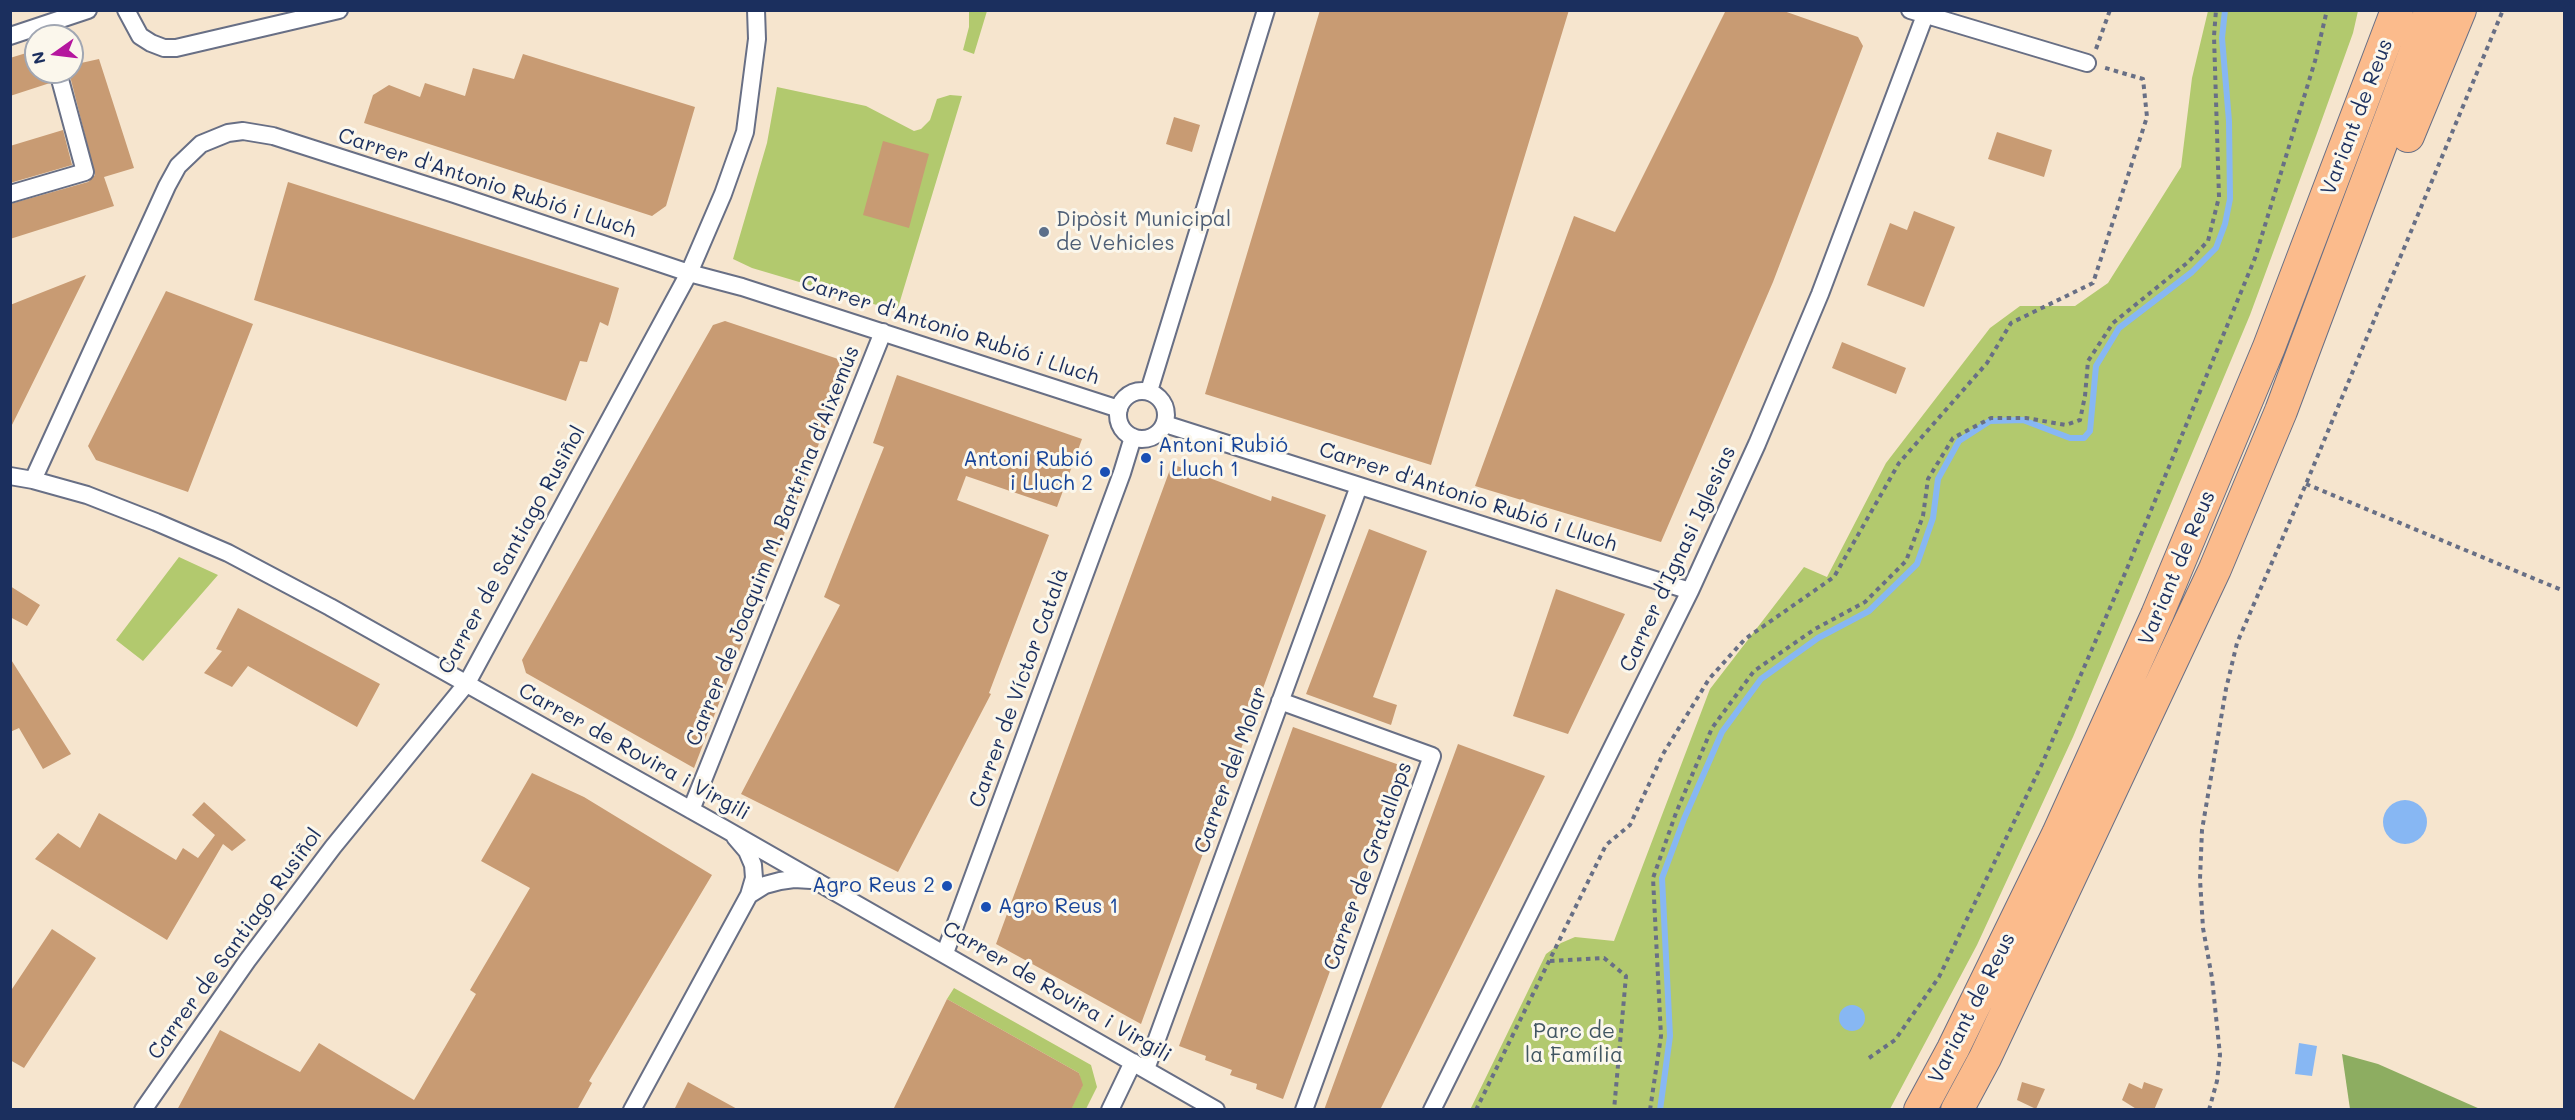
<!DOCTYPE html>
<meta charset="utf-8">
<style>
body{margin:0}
#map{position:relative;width:2575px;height:1120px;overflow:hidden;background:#f6e5ce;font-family:Mali,sans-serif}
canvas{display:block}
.frame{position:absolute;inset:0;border:12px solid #1b2f5e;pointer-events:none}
.north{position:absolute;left:24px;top:24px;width:60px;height:60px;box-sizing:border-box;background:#fbf7ec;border:2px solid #a1a7b3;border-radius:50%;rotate:256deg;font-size:16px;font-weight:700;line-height:24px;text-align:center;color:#1b2f5e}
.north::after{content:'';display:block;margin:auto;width:21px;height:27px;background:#b5179e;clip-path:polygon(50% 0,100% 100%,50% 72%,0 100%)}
</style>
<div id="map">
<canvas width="2575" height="1120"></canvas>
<div class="frame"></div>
<div class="north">N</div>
</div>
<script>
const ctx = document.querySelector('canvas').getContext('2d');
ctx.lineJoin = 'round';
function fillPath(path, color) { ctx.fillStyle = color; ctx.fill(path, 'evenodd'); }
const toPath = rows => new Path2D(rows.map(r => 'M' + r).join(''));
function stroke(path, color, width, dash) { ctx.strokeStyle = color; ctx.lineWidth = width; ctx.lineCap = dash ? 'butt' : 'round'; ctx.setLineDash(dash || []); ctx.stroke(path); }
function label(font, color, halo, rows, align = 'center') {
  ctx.font = font + ' Mali,sans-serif'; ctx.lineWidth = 6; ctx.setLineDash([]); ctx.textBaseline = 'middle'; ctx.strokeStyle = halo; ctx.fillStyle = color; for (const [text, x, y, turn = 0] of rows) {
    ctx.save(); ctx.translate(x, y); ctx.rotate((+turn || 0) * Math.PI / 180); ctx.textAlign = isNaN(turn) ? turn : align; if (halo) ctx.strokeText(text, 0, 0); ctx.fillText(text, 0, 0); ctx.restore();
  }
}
fillPath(toPath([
 [969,11,987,11,974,54,963,50,969,27],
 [2208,11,2358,11,2353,33,2316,136,2250,315,2073,737,1977,945,1890,1109,1470,1110,1546,954,1561,943,1575,937,1614,941,1710,689,1804,567,1827,577,1886,463,1990,328,2020,306,2075,306,2108,283,2181,167,2192,78],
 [777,87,866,106,914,131,921,129,930,120,937,99,950,95,962,96,897,311,752,268,733,259,767,143],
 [179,557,218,575,143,661,116,640],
 [954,988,1091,1065,1097,1087,1086,1109,1071,1109,1082,1086,1079,1073,947,999]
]), '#b2c96e');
fillPath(toPath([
 [2342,1054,2378,1064,2480,1109,2350,1109]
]), '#8dad61');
fillPath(toPath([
 '2383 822a22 22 0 1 1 44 0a22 22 0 1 1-44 0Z',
 '1839 1018a13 13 0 1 1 26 0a13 13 0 1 1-26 0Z',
 [2299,1043,2317,1046,2312,1076,2295,1074]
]), '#87b7f3');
stroke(toPath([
 [1660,1110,1670,1036,1662,878,1684,819,1722,732,1761,679,1818,638,1869,611,1917,564,1933,518,1938,479,1959,441,1990,421,2023,420,2070,438,2084,438,2090,431,2096,366,2119,328,2192,272,2216,248,2225,224,2230,199,2229,121,2222,38,2225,10]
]), '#87b7f3', 6);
fillPath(toPath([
 [1320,10,1569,10,1431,465,1205,394],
 [1726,10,1781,10,1858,37,1863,46,1773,282,1661,542,1475,486,1574,216,1615,232],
 [36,50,36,72,48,72,50,83,10,96,10,58],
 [523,54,695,107,666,206,652,216,364,123,373,95,389,85,420,97,425,83,465,96,473,68,514,79],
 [99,59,134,168,104,177,114,206,10,239,10,204,88,182,95,175,69,72,72,72,72,65],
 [1174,117,1200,125,1192,152,1166,144],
 [63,130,72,165,10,183,10,146],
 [1997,132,2052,150,2044,177,1988,159],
 [883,141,929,154,909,228,863,215],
 [288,182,619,288,608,326,600,322,587,362,580,361,566,401,254,300],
 [1914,211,1955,227,1924,307,1867,285,1890,223,1907,230],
 [86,275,10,429,10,305],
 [166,291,253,324,188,492,96,460,88,446],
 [725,321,850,363,694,768,526,673,522,660,713,325],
 [1842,342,1906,368,1896,394,1832,368],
 [897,375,1082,439,1057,507,966,476,957,500,1049,535,989,693,991,694,898,872,741,794,840,605,824,597,884,447,873,443],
 [1172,464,1271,501,1272,496,1326,515,1141,1024,996,944],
 [1369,529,1427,551,1373,697,1397,705,1391,725,1306,694],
 [10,586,40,605,27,626,10,617],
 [1556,589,1625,614,1568,734,1513,716],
 [238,608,380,684,357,727,248,666,232,687,204,673,222,651,216,649],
 [10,658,71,754,43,769,19,728,10,732],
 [1293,727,1405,767,1283,1099,1256,1089,1257,1084,1230,1075,1232,1070,1205,1060,1206,1056,1179,1046],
 [1458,744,1545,776,1380,1110,1324,1110],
 [532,773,584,797,712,875,589,1081,592,1083,577,1110,177,1110,220,1030,300,1072,319,1043,414,1100,476,994,470,990,530,888,481,861],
 [204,802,246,840,232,851,223,844,167,940,35,859,58,833,80,848,99,813,176,860,183,848,198,858,215,835,192,815],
 [52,929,96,958,24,1068,10,1060,10,992],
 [947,999,1079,1073,1083,1085,1071,1110,893,1110],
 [688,1082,739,1110,674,1110],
 [2022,1082,2045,1089,2036,1109,2017,1100],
 [2144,1082,2163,1089,2154,1110,2138,1110,2122,1100,2129,1083,2142,1089]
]), '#c89b73');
const minor = toPath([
 [126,10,140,36,151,43,164,48,176,48,339,10],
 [1910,10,2087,63],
 [10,36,88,10],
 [10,194,85,172,58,72],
 '1118 415a24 24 0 1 1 48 0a24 24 0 1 1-48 0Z',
 [1149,391,1266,10],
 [1165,424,1690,591],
 [10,476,33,480,87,495,156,522,228,553,330,607,725,829,1216,1110],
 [33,480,167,186,178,166,201,144,228,133,243,131,273,136,454,194,689,273,742,287,1119,409],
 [1280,701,1432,756,1304,1110],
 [691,810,883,332],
 [749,895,765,885,780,881,794,879,811,880],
 [945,953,1122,473,1133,437],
 [1146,1069,1359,486],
 [143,1110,247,961,333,847,467,683,689,273,723,194,745,132,757,39,756,10],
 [632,1110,749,895,754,878,753,865,747,851,735,837],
 [1110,1110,1133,1062],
 [1432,1110,1690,591,1757,444,1820,294,1927,10]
]);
const motorway = toPath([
 [2408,136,2460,10],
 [1920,1110,1953,1049,2058,834,2157,615,2269,347,2397,10],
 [1957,1110,1985,1058,2215,569,2281,411,2431,10]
]);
stroke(minor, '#686f85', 20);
stroke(motorway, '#686f85', 34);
stroke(toPath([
 [2096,49,2110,10],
 [2306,484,2564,591],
 [1550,961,1604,958,1626,976,1614,1110],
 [1869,1058,1895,1040,1939,977,2042,764,2126,571,2255,258,2315,61,2327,10],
 [1476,1110,1606,845,1630,825,1663,754,1709,679,1745,639,1834,577,1899,463,1987,363,2011,323,2093,283,2147,117,2143,79,2102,67],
 [1650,1110,1661,1036,1653,878,1676,813,1712,728,1754,671,1815,629,1865,602,1906,561,1923,516,1928,479,1953,438,1991,418,2026,418,2066,425,2080,420,2085,396,2088,361,2113,323,2187,263,2208,241,2219,197,2214,36,2216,10],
 [2209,1110,2217,1081,2220,1055,2212,978,2203,928,2200,879,2202,830,2226,689,2237,643,2306,484,2503,10]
]), '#686f85', 4, [4.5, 4.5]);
stroke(minor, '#fff', 16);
stroke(motorway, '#fbbb8c', 32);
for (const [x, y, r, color] of [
 [1044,232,6,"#5c6f8a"],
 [1146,458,6,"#1a4fb4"],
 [1105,472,6,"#1a4fb4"],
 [947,886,6,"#1a4fb4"],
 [986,907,6,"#1a4fb4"]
]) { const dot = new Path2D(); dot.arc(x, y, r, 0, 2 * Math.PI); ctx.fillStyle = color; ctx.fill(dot); stroke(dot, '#fbf7ec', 2); }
label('21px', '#1b2f5e', '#fbf7ec', [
 ["Variant de Reus",2357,117,-69],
 ["Carrer d'Antonio Rubió i Lluch",487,183,18],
 ["Carrer d'Antonio Rubió i Lluch",950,330,18],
 ["Carrer d'Antonio Rubió i Lluch",1468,497,18],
 ["Carrer de Joaquim M. Bartrina d'Aixemús",773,546,-68],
 ["Carrer de Santiago Rusiñol",512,550,-61],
 ["Carrer d'Ignasi Iglesias",1678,559,-65],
 ["Variant de Reus",2177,568,-67],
 ["Carrer de Víctor Català",1019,688,-70],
 ["Carrer de Rovira i Virgili",634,752,29],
 ["Carrer del Molar",1231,770,-70],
 ["Carrer de Gratallops",1368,866,-70],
 ["Carrer de Santiago Rusiñol",235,944,-54],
 ["Carrer de Rovira i Virgili",1057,992,30],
 ["Variant de Reus",1972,1008,-63]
]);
label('21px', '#4e5e75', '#fbf7ec', [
 ["Dipòsit Municipal",1056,220],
 ["de Vehicles",1056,244]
], 'left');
label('21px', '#164399', '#fbf7ec', [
 ["Antoni Rubió",1158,446],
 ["i Lluch 1",1158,470],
 ["Antoni Rubió",1093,460,"right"],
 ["i Lluch 2",1093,484,"right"],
 ["Agro Reus 2",935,886,"right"],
 ["Agro Reus 1",998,907]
], 'left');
label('21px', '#415662', '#fbf7ec', [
 ["Parc de",1574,1032],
 ["la Família",1574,1056]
]);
</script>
